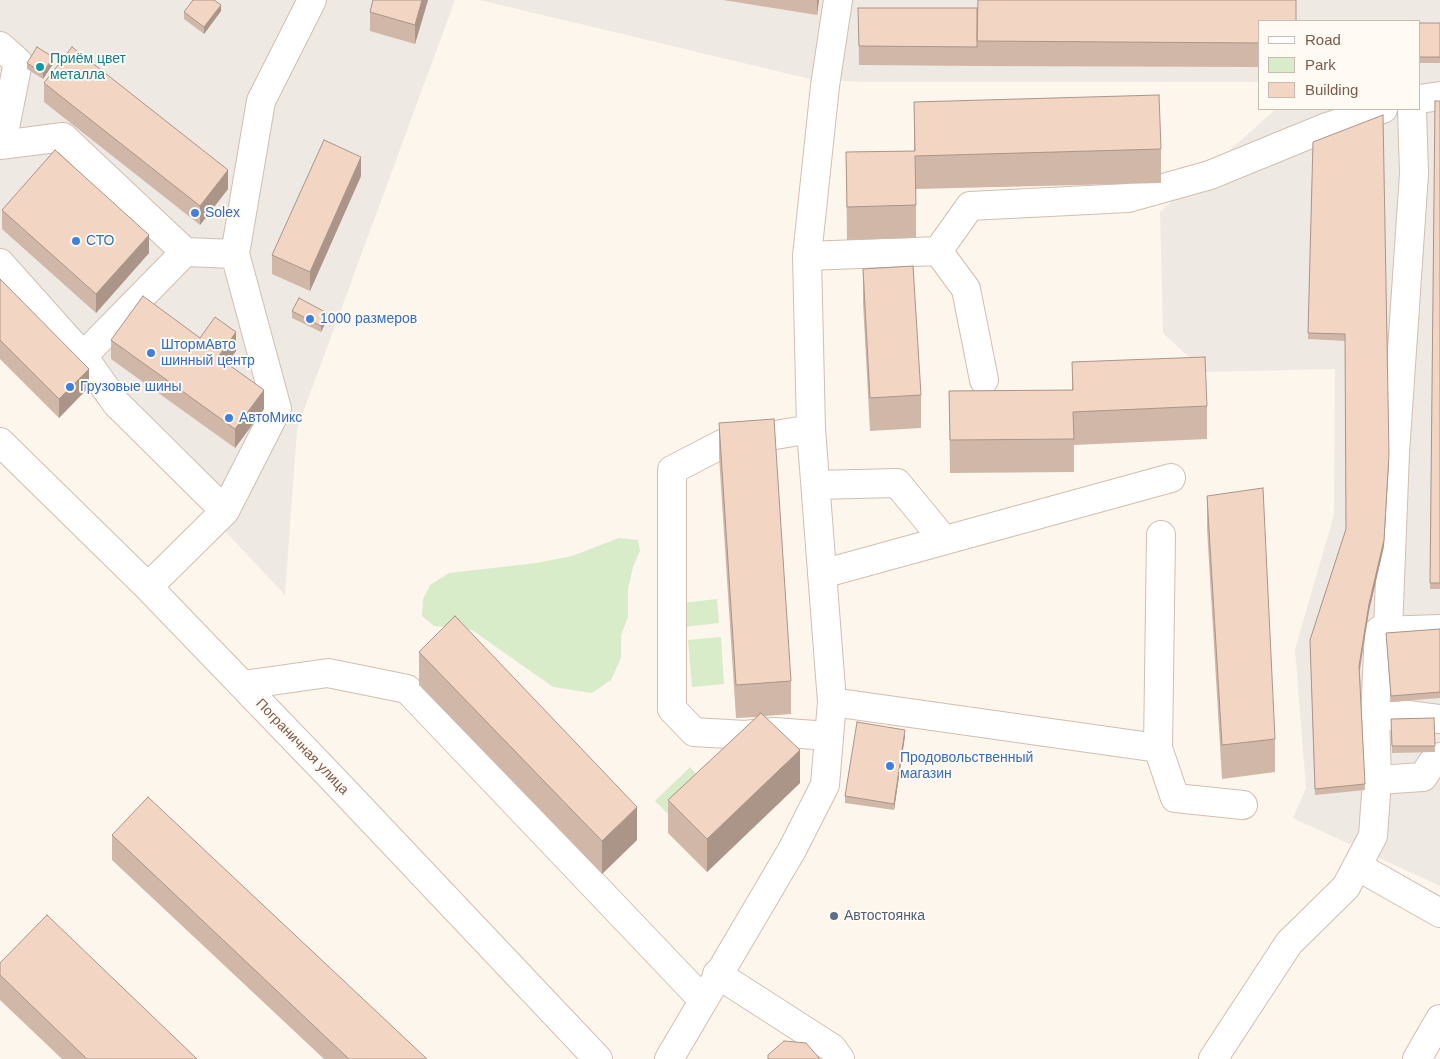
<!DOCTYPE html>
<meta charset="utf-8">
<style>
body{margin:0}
#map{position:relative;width:1440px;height:1059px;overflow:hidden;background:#fdf6ec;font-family:Helvetica,sans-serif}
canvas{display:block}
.legend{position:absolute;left:1258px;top:20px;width:162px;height:90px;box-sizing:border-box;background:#fffaf3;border:1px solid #cabbb1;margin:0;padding:6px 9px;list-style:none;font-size:15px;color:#7a5c4d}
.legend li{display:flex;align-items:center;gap:10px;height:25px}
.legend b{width:25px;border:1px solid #cabbb1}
</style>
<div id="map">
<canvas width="1440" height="1059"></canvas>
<ul class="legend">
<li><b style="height:6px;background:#fff"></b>Road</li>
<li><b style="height:14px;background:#d8ecc9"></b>Park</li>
<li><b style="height:14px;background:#f3d5c3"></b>Building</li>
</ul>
</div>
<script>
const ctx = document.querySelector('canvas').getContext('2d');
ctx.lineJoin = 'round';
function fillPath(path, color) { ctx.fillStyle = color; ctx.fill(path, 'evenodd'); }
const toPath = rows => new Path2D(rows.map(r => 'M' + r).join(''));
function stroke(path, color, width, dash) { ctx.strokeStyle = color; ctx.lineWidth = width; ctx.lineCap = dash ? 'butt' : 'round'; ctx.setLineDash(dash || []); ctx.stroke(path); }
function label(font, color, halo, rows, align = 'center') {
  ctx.font = font + ' Helvetica,sans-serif'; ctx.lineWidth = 4; ctx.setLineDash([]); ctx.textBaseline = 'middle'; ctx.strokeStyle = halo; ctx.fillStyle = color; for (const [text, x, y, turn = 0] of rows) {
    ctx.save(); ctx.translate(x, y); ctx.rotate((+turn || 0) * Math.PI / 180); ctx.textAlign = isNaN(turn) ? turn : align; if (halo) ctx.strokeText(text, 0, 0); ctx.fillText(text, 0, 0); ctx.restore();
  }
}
fillPath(toPath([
 [0,0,455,0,297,429,285,595,179,482,0,309],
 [480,0,1440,0,1440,886,1293,818,1306,788,1295,649,1334,515,1335,369,1205,372,1163,333,1160,212,1276,109,1419,109,1419,21,1259,21,1259,82,864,82,810,79]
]), '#efe9e4');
fillPath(toPath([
 [619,538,638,540,640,551,633,567,628,589,628,617,621,635,621,658,611,680,592,693,553,687,472,630,434,626,422,616,423,599,430,585,449,573,536,563,572,556],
 [717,599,719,623,685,627,682,603],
 [721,637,724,684,692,687,688,640],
 [690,767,702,780,667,813,655,801]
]), '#d8ecc9');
const minor = toPath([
 [0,46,18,62,2,143],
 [1419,99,1440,96],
 [0,145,63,137,185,252,83,356],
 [938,251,966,289,984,380],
 [185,252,235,254],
 [807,256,938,251,970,206,1128,198,1210,175,1327,127,1383,109],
 [0,263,83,356,116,403,225,511],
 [811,429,722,444,672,470,672,709,694,732,745,735,774,732,829,736],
 [0,442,148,587,334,780,598,1059],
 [816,485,897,483,944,540],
 [822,574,1171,478],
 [148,587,225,511,277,409,235,254,261,101,312,0],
 [1440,629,1379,631,1375,717,1377,780,1423,777,1432,763,1440,757],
 [1388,631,1395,453,1414,174,1412,109],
 [243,685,328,673,407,689,703,1000],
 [832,702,1158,748,1161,535],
 [1375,717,1408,715,1440,719],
 [1158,748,1175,798,1243,805],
 [1357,866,1440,913],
 [717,974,832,1048,840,1059],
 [669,1059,792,850,825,785,832,702,811,429,807,256,825,86,838,0],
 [1213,1059,1289,943,1346,887,1373,836,1377,780],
 [1417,1059,1440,1019]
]);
stroke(minor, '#d1beb0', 30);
stroke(minor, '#fff', 28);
fillPath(toPath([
 [373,0,428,0,415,44,370,31,370,12],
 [723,0,819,0,817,15],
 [858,8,1259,21,1259,67,977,66,977,63,977,66,859,65],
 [221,11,204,34,184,19,184,12],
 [1419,23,1440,23,1440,63,1419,63],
 [27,63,53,64,43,79,27,69],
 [44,83,228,189,200,225,44,102],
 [1435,101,1440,101,1440,589,1430,589],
 [914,102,1161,149,1161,183,916,189,916,238,847,240,846,152,914,151],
 [1313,142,1384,546,1369,611,1360,670,1365,790,1315,795,1310,640,1346,529,1345,341,1308,339],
 [361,176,310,291,272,274,272,255],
 [2,210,149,253,96,313,2,229],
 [863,269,921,395,921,428,870,431,863,303],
 [0,279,89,387,59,418,0,359],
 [292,311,327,320,321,332,292,318],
 [200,338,236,351,227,363,264,409,235,448,111,359,111,340],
 [1072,362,1207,406,1207,439,1074,445,1074,472,950,473,949,391,1072,390],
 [719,423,791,681,791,714,765,716,800,783,707,872,668,833,668,800,757,717,736,718,719,456],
 [1207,496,1275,739,1275,772,1222,779,1207,529],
 [1440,629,1440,698,1391,702,1386,633],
 [419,652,637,840,602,874,419,685],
 [1434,718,1435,752,1392,753,1391,719],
 [905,736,894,810,845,803,845,796],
 [112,835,427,1059,324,1059,112,860],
 [0,963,197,1059,62,1059,0,1000]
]), '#d1b7a8');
fillPath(toPath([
 [422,0,428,0,415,44,415,25],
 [817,0,819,0,817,15],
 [221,5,221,11,204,34,204,27],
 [53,57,53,64,43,79,43,73],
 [361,157,361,176,310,291,310,272],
 [228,170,228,189,200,225,200,206],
 [149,235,149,253,96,313,96,294],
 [327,313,327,320,321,332,321,326],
 [236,332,236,351,218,376,218,357],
 [89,369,89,387,59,418,59,399],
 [264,390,264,409,235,448,235,429],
 [1389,461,1384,546,1369,611,1359,672,1359,666],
 [905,730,905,736,894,810,894,804],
 [800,750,800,783,707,872,707,839],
 [637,807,637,840,602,874,602,841]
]), '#aa9588');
const building = toPath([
 [193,0,214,0,221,5,204,27,184,12,193,0],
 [373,0,422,0,415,25,370,12,373,0],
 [978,0,1296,0,1296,21,1259,21,1259,43,977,41,978,0],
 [858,8,977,8,977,47,859,46,858,8],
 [1419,23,1440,23,1440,57,1419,57,1419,23],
 [37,47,53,57,43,73,27,63,37,47],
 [72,47,228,170,200,206,44,83,72,47],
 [1159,95,1161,149,915,156,916,205,847,207,846,152,915,151,914,102,1159,95],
 [1435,101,1440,101,1440,583,1430,583,1435,101],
 [1383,115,1389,454,1384,540,1369,604,1359,666,1365,784,1315,789,1310,640,1346,529,1345,334,1308,333,1313,142,1383,115],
 [324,140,361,157,310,272,272,255,324,140],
 [55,150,149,235,96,294,2,210,55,150],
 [913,266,921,395,870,398,863,269,913,266],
 [0,279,89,369,59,399,0,340,0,279],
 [143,296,200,338,215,317,236,332,218,357,264,390,235,429,111,340,143,296],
 [299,298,327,313,321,326,292,311,299,298],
 [1205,357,1207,406,1073,412,1074,439,950,440,949,391,1073,390,1072,362,1205,357],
 [774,419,791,681,736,685,719,423,774,419],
 [1263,488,1275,739,1222,745,1207,496,1263,488],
 [455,616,637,807,602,841,419,652,455,616],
 [1440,629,1440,692,1391,696,1386,633,1440,629],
 [761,713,800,750,707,839,668,800,761,713],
 [1434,718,1435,746,1392,746,1391,719,1434,718],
 [857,722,905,730,894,804,845,796,857,722],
 [148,797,427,1059,349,1059,112,835,148,797],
 [47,915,197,1059,87,1059,0,975,0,963,47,915],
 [784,1041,806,1043,819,1058,819,1059,768,1059,768,1055,784,1041]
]);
fillPath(building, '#f3d5c3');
stroke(building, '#aa9588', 1);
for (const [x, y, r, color] of [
 [40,67,5,"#0f9aa8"],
 [195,213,5,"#3f7fe0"],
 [76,241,5,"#3f7fe0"],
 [310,319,5,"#3f7fe0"],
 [151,353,5,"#3f7fe0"],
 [70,387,5,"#3f7fe0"],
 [229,418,5,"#3f7fe0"],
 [890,766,5,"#3f7fe0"],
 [834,916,5,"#5c6f8a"]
]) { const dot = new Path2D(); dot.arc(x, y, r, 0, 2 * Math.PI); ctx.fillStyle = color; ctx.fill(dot); stroke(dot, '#fffaf3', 2); }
label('14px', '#0d838f', '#fffaf3', [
 ["Приём цвет",50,59],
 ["металла",50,75]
], 'left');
label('14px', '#366cbe', '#fffaf3', [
 ["Solex",205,213],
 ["СТО",86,241],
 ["1000 размеров",320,319],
 ["ШтормАвто",161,345],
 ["шинный центр",161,361],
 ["Грузовые шины",80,387],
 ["АвтоМикс",239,418],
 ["Продовольственный",900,758],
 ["магазин",900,774]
], 'left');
label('14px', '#7a5c4d', '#fffaf3', [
 ["Пограничная улица",302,747,46]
]);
label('14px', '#4e5e75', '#fffaf3', [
 ["Автостоянка",844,916]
], 'left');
</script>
